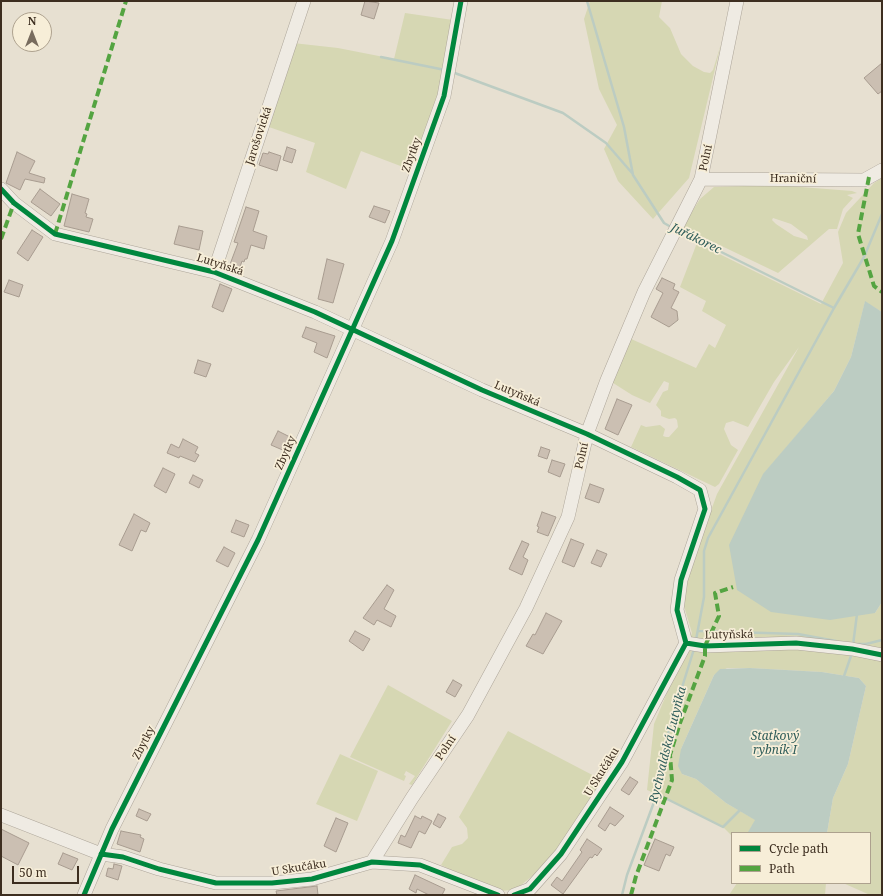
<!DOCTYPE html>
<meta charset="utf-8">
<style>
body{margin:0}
#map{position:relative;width:883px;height:896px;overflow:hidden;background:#e7e0d1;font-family:"Noto Serif",serif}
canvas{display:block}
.frame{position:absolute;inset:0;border:2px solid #3d2e20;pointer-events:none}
.legend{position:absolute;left:731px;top:832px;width:140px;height:52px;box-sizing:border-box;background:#f7eed8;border:1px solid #ada18e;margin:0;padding:5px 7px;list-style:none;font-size:12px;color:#3d2e20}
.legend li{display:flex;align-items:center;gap:8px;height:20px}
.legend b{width:20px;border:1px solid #ada18e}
.north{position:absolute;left:12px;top:12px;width:40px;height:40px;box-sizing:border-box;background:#f7eed8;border:1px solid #ada18e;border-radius:50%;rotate:0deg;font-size:11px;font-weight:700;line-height:16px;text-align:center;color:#3d2e20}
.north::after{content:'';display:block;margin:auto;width:14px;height:18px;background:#786c5e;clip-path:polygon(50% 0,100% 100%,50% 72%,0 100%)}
.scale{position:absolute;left:12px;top:866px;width:67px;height:18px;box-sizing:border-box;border:2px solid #3d2e20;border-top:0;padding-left:5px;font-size:12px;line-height:14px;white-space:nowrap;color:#3d2e20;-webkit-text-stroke:3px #f7eed8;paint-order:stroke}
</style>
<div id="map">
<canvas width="883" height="896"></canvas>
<div class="frame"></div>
<ul class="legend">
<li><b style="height:5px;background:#00873e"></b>Cycle path</li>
<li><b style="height:5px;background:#54a441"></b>Path</li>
</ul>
<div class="north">N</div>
<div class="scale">50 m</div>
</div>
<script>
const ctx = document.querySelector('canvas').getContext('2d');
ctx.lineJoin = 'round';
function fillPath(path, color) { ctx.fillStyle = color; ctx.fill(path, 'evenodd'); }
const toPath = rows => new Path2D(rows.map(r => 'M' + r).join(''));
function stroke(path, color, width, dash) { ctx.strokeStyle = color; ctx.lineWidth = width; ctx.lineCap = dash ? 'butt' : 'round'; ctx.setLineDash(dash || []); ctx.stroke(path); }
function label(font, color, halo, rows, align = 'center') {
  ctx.font = font + ' "Noto Serif",serif'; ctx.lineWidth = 3.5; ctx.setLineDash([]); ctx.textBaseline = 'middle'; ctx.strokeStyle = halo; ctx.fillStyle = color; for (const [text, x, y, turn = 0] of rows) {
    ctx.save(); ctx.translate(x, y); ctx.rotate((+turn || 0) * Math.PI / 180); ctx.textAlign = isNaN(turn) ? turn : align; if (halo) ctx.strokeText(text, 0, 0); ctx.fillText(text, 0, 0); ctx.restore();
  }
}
fillPath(toPath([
 [590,1,662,1,659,17,670,28,681,54,693,66,704,72,710,73,713,70,721,44,689,178,653,219,618,181,604,149,617,125,599,89,584,19],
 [405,13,453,20,439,95,411,170,361,151,346,189,306,172,315,143,266,126,293,43,338,48,394,59],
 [882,178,882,312,865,302,851,357,834,391,764,474,875,613,882,602,882,895,870,895,843,883,870,883,870,833,827,833,833,798,848,764,866,686,859,678,822,672,750,668,727,668,714,675,681,749,682,774,696,779,726,803,756,820,749,831,750,833,732,833,732,836,724,828,668,799,647,790,654,724,692,633,684,606,687,577,717,494,799,347,774,382,748,427,733,421,726,423,724,429,731,445,738,450,719,484,715,487,631,447,641,425,646,427,660,425,665,429,663,436,666,437,669,437,678,427,677,420,675,418,669,419,661,416,661,411,656,405,663,392,668,390,669,383,664,381,650,403,632,395,610,381,629,338,696,368,709,344,715,348,726,325,702,311,706,301,680,287,697,243,821,304,843,263,838,232,846,213,874,183],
 [775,185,852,191,857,193,847,195,853,198,843,209,837,229,829,229,778,273,682,227,700,199,714,187],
 [773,218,791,224,807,236,808,240,794,236,776,224,772,220],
 [388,685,452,721,412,785,409,784,415,776,406,771,404,775,406,776,404,781,350,757],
 [508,731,602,780,560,845,537,872,520,886,511,890,499,891,491,889,441,865,452,847,462,844,468,838,467,828,459,817],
 [340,754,378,771,357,821,316,804],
 [737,883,826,883,825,895,729,895]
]), '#d6d7b3');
fillPath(toPath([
 [865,301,882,312,882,602,875,613,830,620,771,612,737,590,729,545,763,474,834,391,851,357],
 [750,668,822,672,859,678,866,686,848,764,833,798,827,833,750,833,748,832,755,820,726,803,696,779,682,774,678,766,681,749,714,675,720,669]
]), '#bcccc2');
stroke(toPath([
 [587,1,624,127,633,175,664,223,671,227],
 [381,57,445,70],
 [452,72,563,113,606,143,632,173],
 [679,231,834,308],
 [699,631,798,634,836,641],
 [696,640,704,597,704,551,708,538,834,308,864,257,882,214],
 [857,644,866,644,882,640],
 [853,645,857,614],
 [843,679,852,653],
 [657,794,723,827,741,809],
 [622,895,627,875,657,794,669,729,694,649]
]), '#bcccc2', 2.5);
const building = toPath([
 [365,1,379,3,374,19,361,15,365,1],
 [882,63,882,91,878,94,864,78,882,63],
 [287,147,296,150,292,163,283,160,287,147],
 [17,152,35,161,29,173,45,178,44,183,25,179,20,190,6,183,17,152],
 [269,152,281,156,277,171,259,165,263,153,268,154,269,152],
 [40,189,60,204,51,216,31,202,40,189],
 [72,194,89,199,85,213,87,214,86,217,93,219,89,232,64,226,72,194],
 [374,206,390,211,385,223,369,217,374,206],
 [246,207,259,211,253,231,267,236,264,249,251,245,247,259,245,259,244,262,242,261,239,270,229,267,238,243,234,242,246,207],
 [179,226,203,231,199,250,174,244,179,226],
 [32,230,43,237,28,261,17,253,32,230],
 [327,259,344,264,333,303,318,299,327,259],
 [662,278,675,284,673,289,679,292,671,308,677,311,678,320,669,327,651,317,663,293,656,289,662,278],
 [9,280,23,285,19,297,4,292,9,280],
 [220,284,232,289,223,312,212,307,220,284],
 [306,327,335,336,327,358,314,352,317,343,302,337,306,327],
 [198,360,211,364,206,377,194,373,198,360],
 [617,399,632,405,618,435,605,429,617,399],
 [278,431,292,438,285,451,271,445,278,431],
 [183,439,198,447,195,453,199,455,195,462,180,456,179,458,167,453,171,444,179,448,183,439],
 [541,447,550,450,547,459,538,456,541,447],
 [552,460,565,464,560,477,548,472,552,460],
 [163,468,175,474,166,493,154,486,163,468],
 [193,475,203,480,199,488,189,483,193,475],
 [590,484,604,489,599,503,585,498,590,484],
 [542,512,556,517,548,536,537,532,539,527,537,526,542,512],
 [134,514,150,523,146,532,141,530,132,551,119,545,134,514],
 [236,520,249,525,244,537,231,532,236,520],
 [571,539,584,544,574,567,562,562,571,539],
 [522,541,529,544,523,557,528,560,522,575,509,569,522,541],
 [224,547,235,553,228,567,216,561,224,547],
 [597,550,607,554,601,567,591,563,597,550],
 [387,585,394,590,384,609,396,616,391,627,377,620,374,625,363,618,387,585],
 [546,613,562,621,543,654,526,646,533,634,535,635,546,613],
 [355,631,370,639,363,651,349,641,355,631],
 [453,680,462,685,455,697,446,692,453,680],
 [630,777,638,782,629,795,621,790,630,777],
 [610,807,624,816,615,826,610,823,605,831,598,826,610,807],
 [139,809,151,814,147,821,136,816,139,809],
 [438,814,446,818,440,828,433,824,438,814],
 [415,816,421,819,422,816,432,821,425,834,419,831,411,848,398,843,401,835,405,837,415,816],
 [336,818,348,823,336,852,324,846,336,818],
 [1,829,29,843,18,865,1,856,1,829],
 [121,831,141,835,140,837,144,839,140,852,117,844,121,831],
 [587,839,602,849,597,856,595,854,592,858,590,857,563,894,551,885,557,877,562,881,582,852,580,850,587,839],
 [655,839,674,847,670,856,666,854,659,871,644,865,655,839],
 [63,853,78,859,72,870,58,864,63,853],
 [114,864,122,866,118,880,106,876,108,868,113,869,114,864],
 [415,875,445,889,442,895,429,895,417,889,416,893,409,889,415,875],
 [317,886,318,895,277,895,276,891,317,886]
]);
fillPath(building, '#cbbfb2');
stroke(building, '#a89c90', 1);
const minor = toPath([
 [701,179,864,180,882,170],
 [1,189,14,203,55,234,214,272,315,312,482,390,587,434,677,477,700,490,705,509,681,580,677,610,686,643],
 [214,272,304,1],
 [686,643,705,646,796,643,852,649,882,655],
 [1,815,101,854,123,857,159,869,216,883,272,883,312,879,372,862,420,865,498,895],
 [372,862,412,798,468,715,526,608,568,517,587,434,607,380,644,292,701,179,737,1],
 [84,895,112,829,258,540,392,241,444,96,461,1],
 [514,895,530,889,561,854,622,762,686,643]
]);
stroke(minor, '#ada599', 14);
stroke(minor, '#efebe3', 13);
stroke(toPath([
 [869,177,858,234,874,286,882,292],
 [55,234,126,1],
 [1,239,14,203],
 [631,895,636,876,672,780,670,755,680,723,705,656,705,646,719,616,715,593,733,587]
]), '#54a441', 4, [8, 4]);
stroke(toPath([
 [1,189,14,203,55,234,214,272,315,312,482,390,587,434,677,477,700,490,705,509,681,580,677,610,686,643],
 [686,643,705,646,796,643,852,649,882,655],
 [101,854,123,857,159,869,216,883,272,883,312,879,372,862,420,865,498,895],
 [84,895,112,829,258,540,392,241,444,96,461,1],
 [514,895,530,889,561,854,622,762,686,643]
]), '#00873e', 5);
label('11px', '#3d2e20', '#f7eed8', [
 ["Jarošovická",259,136,-72],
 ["Zbytky",412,155,-70],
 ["Polní",706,158,-78],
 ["Hraniční",793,179,1],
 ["Lutyňská",220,265,18],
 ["Lutyňská",517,394,23],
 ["Zbytky",286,453,-66],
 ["Polní",582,456,-77],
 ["Lutyňská",729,635,-1],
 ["Zbytky",144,743,-63],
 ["Polní",446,748,-56],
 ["U Skučáku",602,772,-58],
 ["U Skučáku",299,868,-9]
]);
label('italic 12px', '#2f5d5a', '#f7eed8', [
 ["Juřákorec",696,239,26],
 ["Statkový",775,737],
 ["rybník I",775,751],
 ["Rychvaldská Lutyňka",668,745,-76]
]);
</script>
